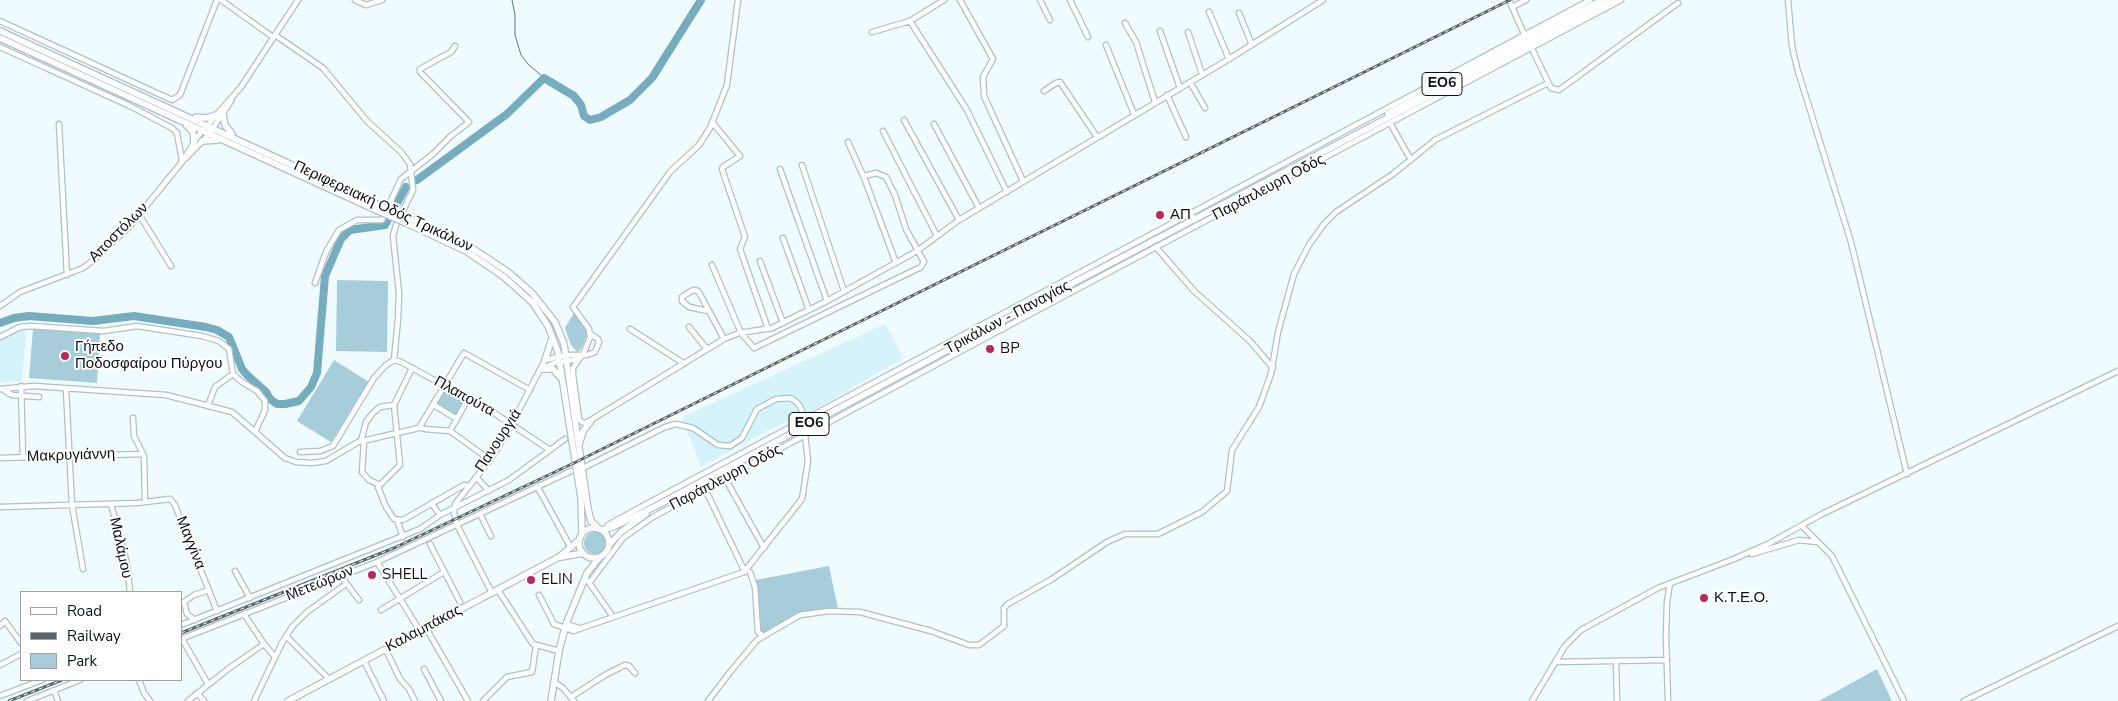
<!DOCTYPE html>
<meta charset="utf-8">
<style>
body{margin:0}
#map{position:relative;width:2118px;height:701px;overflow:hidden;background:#effbff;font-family:"Nunito Sans",sans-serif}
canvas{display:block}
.legend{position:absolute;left:20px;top:591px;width:162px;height:90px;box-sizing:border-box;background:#fff;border:1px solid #9ea1a1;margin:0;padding:6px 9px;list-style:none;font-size:15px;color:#0c1315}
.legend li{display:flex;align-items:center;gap:10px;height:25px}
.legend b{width:25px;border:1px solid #9ea1a1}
</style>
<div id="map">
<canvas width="2118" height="701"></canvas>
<ul class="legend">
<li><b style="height:6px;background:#fff"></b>Road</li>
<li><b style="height:6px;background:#5b6466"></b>Railway</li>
<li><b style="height:14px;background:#a6cdd9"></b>Park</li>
</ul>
</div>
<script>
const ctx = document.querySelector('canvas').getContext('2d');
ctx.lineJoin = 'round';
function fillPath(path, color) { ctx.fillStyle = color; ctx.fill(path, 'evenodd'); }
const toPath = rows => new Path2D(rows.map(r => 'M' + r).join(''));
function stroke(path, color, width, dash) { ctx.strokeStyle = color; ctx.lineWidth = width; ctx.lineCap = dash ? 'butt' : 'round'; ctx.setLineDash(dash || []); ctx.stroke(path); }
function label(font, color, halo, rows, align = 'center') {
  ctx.font = font + ' "Nunito Sans",sans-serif'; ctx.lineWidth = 4; ctx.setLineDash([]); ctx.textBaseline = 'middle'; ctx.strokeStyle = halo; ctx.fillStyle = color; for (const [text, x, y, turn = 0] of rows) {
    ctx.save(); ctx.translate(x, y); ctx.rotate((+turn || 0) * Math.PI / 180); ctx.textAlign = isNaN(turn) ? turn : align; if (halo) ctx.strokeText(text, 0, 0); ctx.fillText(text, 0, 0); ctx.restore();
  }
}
fillPath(toPath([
 [885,324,904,358,815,409,763,433,701,467,682,417],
 [26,329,22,381,0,383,0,340,12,333]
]), '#d6f2fb');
fillPath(toPath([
 [337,280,388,281,387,352,336,351],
 [575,311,585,322,588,333,581,349,577,352,571,345,565,328],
 [33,329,100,334,97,383,29,378],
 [334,360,369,382,331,442,297,421],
 [443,391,464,402,456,416,436,403],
 '584 543a11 11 0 1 1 22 0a11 11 0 1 1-22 0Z',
 [829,566,838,609,804,611,767,632,762,632,760,630,756,580],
 [1877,669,1892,701,1819,701]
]), '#a6cdd9');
stroke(toPath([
 [512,0,515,15,515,35,521,55,528,64,544,78]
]), '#567f8b', 1);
stroke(toPath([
 [417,180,507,114,544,78,574,96,581,105,584,116,590,120,601,117,630,100,652,78,701,0],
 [0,323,14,318,29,316,93,321,134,316,206,327,217,330,229,337,242,369,247,375,266,392,270,399,277,404,285,404,299,401,311,387,317,373,325,276,341,239,350,230,385,225,406,187]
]), '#75adbe', 8);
const minor = toPath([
 [221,0,273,37],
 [355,0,366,5,382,0],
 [960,0,993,59,983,77,984,96,1023,181],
 [1040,0,1050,20],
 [1070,0,1088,37],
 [1509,0,1525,36],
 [1788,0,1792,46,1797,68,1851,242,1907,474],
 [1512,7,1526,0],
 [1209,12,1229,59],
 [1239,13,1252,45],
 [0,21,172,100,180,95,217,0],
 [910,21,967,110,1007,192],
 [1125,23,1136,42,1155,102],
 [1160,31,1180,88],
 [872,32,910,21,944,0],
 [1188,32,1202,74],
 [275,35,323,68,367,121,401,152,410,164,413,190,396,225,393,236,399,293,398,319,394,360],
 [1106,45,1134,114],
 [0,47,128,105,172,128,177,133,182,161],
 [1531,47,1551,88,1559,90,1678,3],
 [1190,82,1205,108],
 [1044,91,1056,83,1060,82,1097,137],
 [1167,95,1186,137],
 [904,120,959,220],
 [712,122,740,156,723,167,722,169,745,237,740,249,768,329],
 [1390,123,1411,160],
 [59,124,67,275],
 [934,124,979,208],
 [883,131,937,236],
 [848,142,865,180,896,263],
 [186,158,209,134,231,101],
 [802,165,844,291],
 [780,169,827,301],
 [140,216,171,266],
 [783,238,809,310],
 [1156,247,1194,291,1250,341,1273,368],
 [760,261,783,323],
 [712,265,741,333,754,348,921,267,924,262,906,229,895,195,886,177,876,173,864,176],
 [315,283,326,252,339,230,357,220,382,220,401,179,433,154,451,136,469,122,420,72,420,69,451,52,455,46],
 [0,306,20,292,83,268,95,259,129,227,182,162,198,136,241,87,298,0],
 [708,311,689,307,682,301,682,297,693,290,698,291,701,296,724,339],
 [689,327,707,349],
 [630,329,683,363],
 [0,337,20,327,31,326,104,331,137,326,202,336,219,341,229,349,233,374,242,382,257,391,265,401,265,410,255,432],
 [579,359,573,368,573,375,579,419,582,422,586,423,724,339,739,333,772,328,827,301,917,251,959,220,1229,59,1323,0],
 [412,368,394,405,400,465,378,487,386,507,394,519,403,520,464,485,469,486],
 [540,370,554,363,579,359,583,355,590,337,589,329,573,307,670,172,699,145,710,128,727,85,738,0],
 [21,386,23,457],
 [0,389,34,386,166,395,232,412,285,458,296,462,312,463,326,461,358,442,419,428,464,353,530,390],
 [2,389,12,395,39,397],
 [66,389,72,505,83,569],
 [434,405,457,419],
 [208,406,215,387,233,374],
 [133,418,134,436,144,456,145,502],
 [420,427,425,429,450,431,490,460],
 [450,431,468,399],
 [361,441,366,422,373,413,380,407,394,405],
 [364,441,362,472,369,480,380,485],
 [300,452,320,451,333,446,374,378,386,365,394,360,401,362,491,411,550,450],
 [0,458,143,454],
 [581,469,665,427,676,424,693,428,718,445,730,446,742,438,757,409,776,399,790,398,795,401,800,406,805,419],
 [476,477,489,491],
 [725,478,764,548],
 [537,486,571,548],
 [705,489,745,572],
 [111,504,127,564,130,592],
 [432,504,440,515],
 [0,507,137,503,170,499,175,505,217,611],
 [480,514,491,536],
 [397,520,403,537],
 [1802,526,1832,556,1904,701],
 [605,529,608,525,639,508,1590,0],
 [430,544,460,602],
 [1752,554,1799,540,1817,542],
 [377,562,420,631],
 [235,571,250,598],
 [750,572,755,587,758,632,763,636],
 [341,576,359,600],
 [588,581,613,617],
 [590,582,623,538,653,517,1002,329,1621,0],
 [498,590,533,644,559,651],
 [492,593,457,525,454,513,455,504,490,460,507,433,545,360,566,355,587,355,595,352,599,342,598,339,590,334],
 [539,595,554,624,573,631,744,572,802,499,808,461,805,435],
 [381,610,444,572],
 [244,614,264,644,275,657],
 [195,620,187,614,184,602,194,595,209,590],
 [566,624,579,628],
 [181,625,420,529,440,515,509,480,565,439],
 [0,626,5,621,21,643],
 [426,628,468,701],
 [286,636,329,679],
 [181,639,377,562,571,471],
 [182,639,208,684],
 [386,650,400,679,409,689,415,701],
 [364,661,384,701],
 [1555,662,1667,660],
 [1616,662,1617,701],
 [0,665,21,654],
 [424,669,441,701],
 [139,680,144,693,150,701],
 [554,682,563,688,574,701],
 [54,690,58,701],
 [197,693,204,701],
 [0,696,42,680],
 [571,697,605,675,625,665,629,666,635,673],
 [27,701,80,680],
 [188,701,228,669,264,644],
 [254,701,282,643,292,627,307,612,346,584],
 [483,701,507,677,532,672,536,646],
 [708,701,731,671,757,640,800,615,829,611,860,612,931,631,969,645,979,645,1004,626,1004,608,1008,604,1052,579,1107,542,1125,534,1158,534,1202,512,1227,491,1232,450,1259,407,1271,374,1278,332,1294,274,1309,245,1324,224,1336,212,1393,174,1435,140,1548,83],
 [1532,701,1565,646,1581,630,1658,588,1734,559,1768,544,1822,514,2118,371],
 [1668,701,1666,637,1667,602,1670,583],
 [1964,701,2118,626]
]);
const major = toPath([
 [0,31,379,205],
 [0,38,376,210],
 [1388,114,1537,33,1602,0],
 [223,115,225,125,232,134],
 [196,117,206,118,216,115],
 [187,126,193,132,194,142],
 [202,141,218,140],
 [1186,214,1195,219],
 [409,218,469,246,508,272,532,293,555,322,564,344,588,509,591,521,598,528],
 [406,223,466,251,504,277,533,303,548,326,558,352,581,498,582,534],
 [1002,329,1002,321],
 [545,360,552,338],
 [541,369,553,369,560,377],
 [579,445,583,431,591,421],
 '579 543a15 15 0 1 1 30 0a15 15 0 1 1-30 0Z',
 [602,530,613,527,656,506,1075,282,1612,0],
 [609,545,621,532,646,514],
 [561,557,583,553],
 [288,701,559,557,579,540],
 [551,701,559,651,566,624,587,573,600,557]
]);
stroke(minor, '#aec1c7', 7);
stroke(major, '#aec1c7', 8);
stroke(minor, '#fff', 4.5);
stroke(major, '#fff', 5.5);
const rail = toPath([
 [181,633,394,548,574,463,1510,0],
 [9,701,62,680]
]);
stroke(rail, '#5b6466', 3);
stroke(rail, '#fff', 1, [4]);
const majorBridge = toPath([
 [379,205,409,218],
 [376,210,406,223]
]);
stroke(majorBridge, '#aec1c7', 8, []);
stroke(majorBridge, '#fff', 5.5);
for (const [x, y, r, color] of [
 [1160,215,5,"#b62a63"],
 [990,349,5,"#b62a63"],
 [65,356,5,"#b62a63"],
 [372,575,5,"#b62a63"],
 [531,580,5,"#b62a63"],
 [1704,598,5,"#b62a63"]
]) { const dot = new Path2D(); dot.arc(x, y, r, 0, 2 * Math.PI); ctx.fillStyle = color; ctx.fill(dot); stroke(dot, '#fff', 2); }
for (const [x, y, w] of [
 [1442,84,40],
 [809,424,40]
]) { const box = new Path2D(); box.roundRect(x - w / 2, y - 11.5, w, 23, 4); ctx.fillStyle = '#fff'; ctx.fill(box); stroke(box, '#0c1315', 1); }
label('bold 14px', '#0c1315', null, [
 ["ΕΟ6",1442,84],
 ["ΕΟ6",809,424]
]);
label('15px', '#0c1315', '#fff', [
 ["Παράπλευρη Οδός",1269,188,-28],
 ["Περιφερειακή Οδός Τρικάλων",383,207,25],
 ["Αποστόλων",119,233,-45],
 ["Τρικάλων - Παναγίας",1008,318,-28],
 ["Πλαπούτα",464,397,29],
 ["Πανουργιά",499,441,-57],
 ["Μακρυγιάννη",71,456,-2],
 ["Παράπλευρη Οδός",726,478,-28],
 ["Μαγγίνα",190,543,68],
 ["Μαλάμου",120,548,78],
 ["Μετεώρων",320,584,-22],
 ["Καλαμπάκας",424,629,-28]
]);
label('15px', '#0c1315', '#fff', [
 ["ΑΠ",1170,215],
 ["Γήπεδο",75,347],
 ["Ποδοσφαίρου Πύργου",75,364],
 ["BP",1000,349],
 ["SHELL",382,575],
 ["ELIN",541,580],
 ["Κ.Τ.Ε.Ο.",1714,598]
], 'left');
</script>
